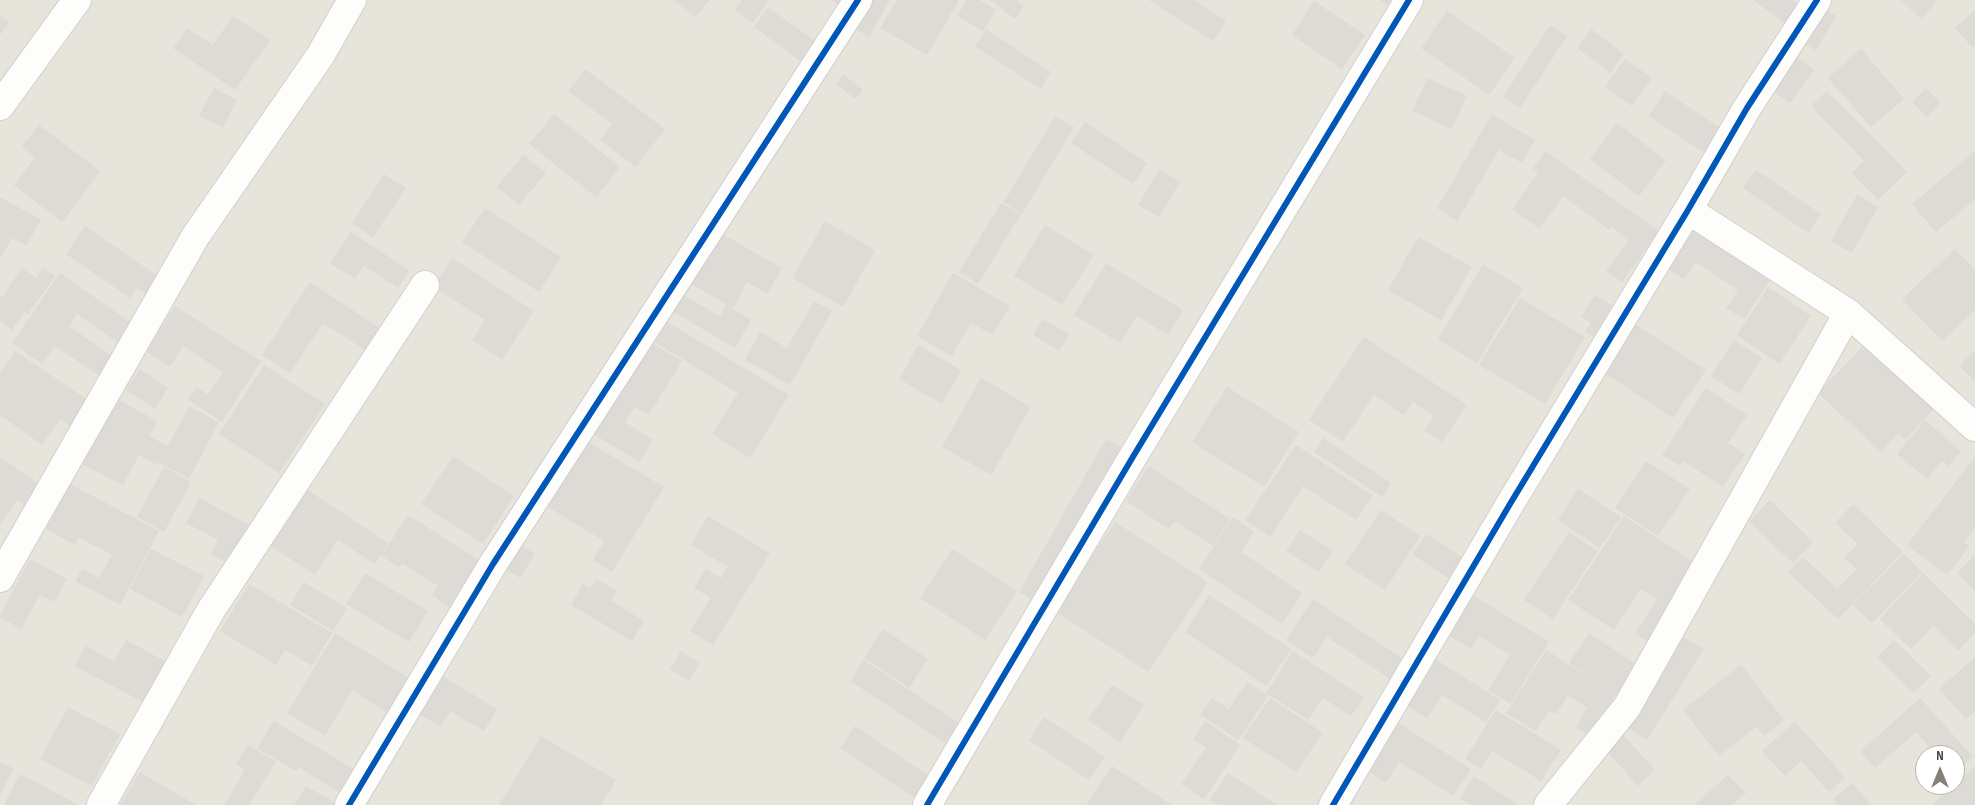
<!DOCTYPE html>
<style>
body{margin:0}
#map{position:relative;width:1975px;height:805px;overflow:hidden;background:#f4f2ee;font-family:"Sofia Sans Condensed",sans-serif}
canvas{display:block}
.north{position:absolute;left:1915px;top:745px;width:50px;height:50px;box-sizing:border-box;background:#fff;border:1px solid #b7b4b0;border-radius:50%;rotate:0deg;font-size:14px;font-weight:700;line-height:20px;text-align:center;color:#4b4439}
.north::after{content:'';display:block;margin:auto;width:18px;height:22px;background:#868178;clip-path:polygon(50% 0,100% 100%,50% 72%,0 100%)}
</style>
<div id="map">
<canvas width="1975" height="805"></canvas>
<div class="north">N</div>
</div>
<script>
const ctx = document.querySelector('canvas').getContext('2d');
ctx.lineJoin = 'round';
function fillPath(path, color) { ctx.fillStyle = color; ctx.fill(path, 'evenodd'); }
const toPath = rows => new Path2D(rows.map(r => 'M' + r).join(''));
function stroke(path, color, width, dash) { ctx.strokeStyle = color; ctx.lineWidth = width; ctx.lineCap = dash ? 'butt' : 'round'; ctx.setLineDash(dash || []); ctx.stroke(path); }
fillPath(toPath([
 [0,0,1975,0,1975,805,0,805],
 [1925,755,1955,755,1955,785,1925,785]
]), '#e7e4dc');
fillPath(toPath([
 [674,0,710,0,695,17],
 [742,0,769,0,753,23,735,10],
 [831,0,845,0,841,7],
 [864,0,890,0,869,37,849,25],
 [897,0,959,0,927,55,880,28],
 [967,0,980,0,996,10,983,31,957,16],
 [990,0,1016,0,1024,6,1015,19],
 [1149,0,1194,0,1226,21,1213,41],
 [1380,0,1390,0,1388,5],
 [1753,0,1793,0,1799,5,1785,23],
 [1901,0,1934,0,1936,2,1921,19],
 [1314,1,1365,35,1342,69,1292,35],
 [768,7,815,41,800,61,754,27],
 [1821,7,1836,16,1816,50,1800,41],
 [1975,10,1975,45,1972,47,1955,28],
 [1447,11,1515,58,1489,95,1421,48],
 [0,16,9,22,0,35],
 [233,16,270,40,235,90,173,48,187,28,213,45],
 [1550,25,1567,36,1520,108,1503,97],
 [986,29,1051,72,1040,89,975,46],
 [1591,29,1624,54,1610,73,1577,48],
 [1861,49,1904,99,1871,127,1828,78],
 [1794,55,1814,70,1790,103,1769,88],
 [1625,59,1652,78,1632,106,1605,87],
 [585,69,665,129,636,167,600,140,612,124,568,91],
 [844,75,863,90,855,99,836,84],
 [1428,78,1467,96,1451,129,1412,111],
 [214,88,237,100,223,128,199,116],
 [1926,88,1940,103,1927,117,1912,102],
 [1665,91,1723,130,1706,154,1649,116],
 [1827,91,1907,172,1878,200,1852,173,1864,161,1811,106],
 [554,114,620,167,596,197,529,144],
 [1492,114,1535,140,1522,163,1499,150,1457,221,1437,208],
 [1055,116,1074,127,1022,214,1004,202],
 [1085,122,1147,163,1133,184,1071,143],
 [1617,123,1666,160,1639,196,1590,159],
 [39,125,100,171,62,222,14,185,35,157,22,146],
 [1545,151,1659,231,1622,282,1606,271,1629,240,1612,227,1609,230,1563,196,1540,229,1512,209,1538,173,1532,169],
 [1975,151,1975,199,1936,232,1912,204],
 [523,155,546,173,519,205,497,187],
 [1159,170,1180,182,1159,217,1138,205],
 [1756,170,1821,214,1808,233,1743,188],
 [384,174,406,188,373,237,352,223],
 [1857,195,1878,207,1852,253,1831,241],
 [0,197,41,220,26,246,12,238,0,259],
 [1001,203,1021,214,978,284,959,272],
 [485,208,561,257,539,292,462,242],
 [825,221,875,250,843,307,792,278],
 [1045,225,1094,255,1062,305,1014,276],
 [1689,225,1771,279,1744,319,1726,308,1738,290,1696,262,1684,279,1662,265],
 [85,226,165,281,152,299,137,288,130,298,66,254],
 [717,231,782,268,767,294,747,282,733,308,688,282],
 [351,232,409,270,398,288,364,266,355,279,330,263],
 [1418,237,1472,267,1441,320,1388,290],
 [1955,249,1975,270,1975,310,1942,341,1902,299],
 [452,258,534,311,502,360,472,340,485,320,434,287],
 [1106,263,1183,310,1168,335,1137,316,1120,343,1074,315],
 [1483,264,1523,288,1477,363,1438,339],
 [43,267,55,276,28,314,25,312,12,330,0,321,0,295,2,297,22,268,36,278],
 [60,273,137,327,124,347,77,314,69,326,119,361,106,380,55,346,42,364,12,343],
 [953,273,1010,306,993,335,971,323,952,356,917,336],
 [310,282,384,331,370,353,323,323,290,373,262,355],
 [1768,287,1811,316,1779,364,1737,335],
 [680,293,720,316,726,305,751,320,735,348,670,310],
 [1595,295,1616,308,1597,339,1585,332,1591,323,1581,317],
 [1520,298,1585,337,1545,404,1479,365],
 [814,301,832,311,790,385,745,360,760,332,787,348],
 [175,306,261,361,222,422,188,400,197,387,208,395,223,372,183,346,170,367,146,351],
 [1042,319,1069,334,1059,351,1033,335],
 [664,320,789,395,750,458,712,434,738,393,651,340],
 [1632,322,1706,370,1673,418,1600,370],
 [1364,337,1467,405,1442,442,1424,430,1434,416,1413,402,1404,415,1374,395,1343,442,1309,420],
 [646,340,682,361,649,415,635,407,625,422,653,440,640,462,590,432],
 [1734,340,1762,358,1739,394,1711,376],
 [1868,341,1937,405,1905,440,1898,434,1881,452,1818,393],
 [918,345,961,370,942,404,899,379],
 [1975,350,1975,381,1959,366],
 [15,351,91,402,73,428,60,419,42,445,0,415,0,373],
 [264,365,325,404,279,473,219,434],
 [140,369,168,388,155,409,126,390],
 [981,378,1031,407,991,475,942,447],
 [1227,387,1299,432,1264,487,1192,442],
 [1706,388,1747,415,1728,443,1745,454,1723,487,1683,461,1680,466,1662,455],
 [117,399,157,421,149,436,168,446,189,406,219,422,189,479,159,463,157,465,139,455,123,485,82,464],
 [1925,420,1961,451,1948,466,1942,461,1927,479,1897,454],
 [1323,438,1391,483,1382,497,1314,452],
 [1106,439,1129,452,1041,605,1019,592],
 [588,442,664,487,612,572,593,560,604,541,548,507],
 [1296,445,1373,496,1356,520,1303,486,1270,537,1245,520],
 [453,456,514,496,483,544,421,504],
 [0,457,43,487,28,508,17,500,0,524],
 [1975,457,1975,528,1964,542,1970,546,1947,575,1907,545],
 [1646,461,1690,489,1658,536,1615,508],
 [1149,466,1230,519,1213,546,1175,521,1169,529,1126,501],
 [164,467,191,482,164,532,137,517],
 [70,484,159,531,120,605,75,581,82,569,99,578,112,555,78,537,75,545,46,529],
 [306,489,388,543,375,564,338,540,315,575,269,545],
 [1578,489,1621,517,1600,548,1558,520],
 [199,498,254,527,234,566,210,554,218,540,186,523],
 [1770,500,1813,542,1793,563,1749,522],
 [1853,504,1903,552,1838,619,1788,572,1803,557,1837,589,1857,569,1844,558,1858,544,1835,523],
 [1381,510,1420,536,1385,590,1345,564],
 [408,515,479,560,449,607,432,595,438,586,402,563,399,567,381,556],
 [708,516,770,553,713,645,690,631,711,598,694,588,706,569,721,578,728,567,691,545],
 [1624,516,1701,567,1650,643,1635,633,1657,600,1641,589,1614,630,1568,600],
 [1233,517,1254,532,1241,552,1302,593,1282,624,1199,569],
 [1115,522,1208,582,1148,672,1055,611],
 [1300,530,1333,551,1319,572,1286,551],
 [1569,532,1598,551,1553,619,1524,600],
 [1426,534,1462,557,1448,578,1412,554],
 [518,544,535,554,520,578,504,568],
 [151,549,204,576,182,617,130,589],
 [952,549,1017,591,985,640,920,598],
 [1904,554,1922,572,1872,623,1853,605],
 [1975,555,1975,591,1957,573],
 [30,559,67,579,54,602,40,595,21,629,0,617,0,615],
 [365,573,428,611,409,642,346,604],
 [1923,573,1975,624,1975,633,1958,651,1933,626,1911,649,1880,619],
 [597,579,617,591,611,601,644,621,632,641,571,605,583,584,590,589],
 [304,582,347,608,333,631,290,605],
 [249,584,332,633,312,666,285,650,276,665,220,631],
 [1209,595,1291,649,1266,686,1185,632],
 [1473,595,1549,642,1510,704,1488,690,1510,655,1480,636,1471,649,1448,635],
 [1313,599,1408,662,1395,682,1327,637,1313,658,1286,640],
 [883,629,928,659,909,688,864,658],
 [335,633,411,679,390,714,352,690,325,736,287,713],
 [1589,633,1642,668,1622,698,1616,694,1589,736,1576,727,1587,708,1568,695,1556,714,1549,711,1536,731,1506,713,1546,650,1603,686,1569,663],
 [1679,634,1704,649,1647,740,1622,724],
 [126,640,174,666,152,707,75,666,86,646,114,661],
 [1894,640,1931,676,1914,693,1877,657],
 [681,651,700,663,689,681,670,669],
 [1293,651,1364,698,1351,716,1323,698,1308,720,1266,693],
 [1432,657,1500,700,1486,722,1442,695,1427,718,1403,703],
 [1975,657,1975,712,1966,719,1939,689],
 [864,660,959,723,945,743,850,681],
 [1741,665,1784,720,1764,736,1757,726,1719,756,1683,710],
 [441,675,497,709,484,731,450,711,440,727,418,713],
 [1247,682,1268,696,1238,740,1200,715,1212,698,1229,709],
 [1112,685,1144,705,1120,742,1088,720],
 [1270,698,1323,733,1296,772,1243,738],
 [1920,698,1973,757,1955,773,1955,755,1936,755,1916,732,1875,768,1860,752],
 [68,707,120,734,92,786,40,759],
 [1496,710,1561,750,1541,781,1492,751,1481,769,1465,759],
 [1044,717,1105,757,1089,780,1029,740],
 [274,721,355,770,341,793,298,767,296,771,257,748],
 [1205,721,1240,745,1204,799,1181,784,1206,748,1193,739],
 [1397,722,1471,769,1453,796,1399,762,1386,783,1366,770],
 [1795,722,1845,777,1829,792,1801,761,1785,776,1762,751],
 [855,726,929,776,915,798,840,748],
 [1622,734,1655,770,1638,786,1605,749],
 [541,736,616,780,601,805,499,805],
 [248,745,276,761,249,805,224,805,245,770,236,764],
 [0,762,14,769,0,794],
 [1112,766,1172,805,1086,805],
 [1975,766,1975,805,1932,805,1955,785],
 [140,772,196,805,120,805],
 [1228,773,1277,805,1218,805,1210,800],
 [20,774,79,805,4,805],
 [1728,775,1746,793,1732,805,1694,805],
 [1474,776,1519,805,1471,805,1460,798],
 [1852,783,1871,805,1838,805,1833,799],
 [306,786,339,805,294,805]
]), '#dedbd6');
const minor = toPath([
 [0,106,77,0],
 [1688,210,1848,313,1975,427],
 [0,578,195,237,320,56,352,0],
 [101,805,211,610,425,285],
 [349,805,493,564,858,0],
 [927,805,1134,455,1409,0],
 [1333,805,1510,504,1688,210,1747,108,1817,0],
 [1548,805,1627,707,1848,313]
]);
stroke(minor, '#d2d0cb', 30);
stroke(minor, '#fdfdfc', 28);
stroke(toPath([
 [349,805,493,564,858,0],
 [927,805,1134,455,1409,0],
 [1333,805,1510,504,1688,210,1747,108,1817,0]
]), '#0057b8', 6);
</script>
